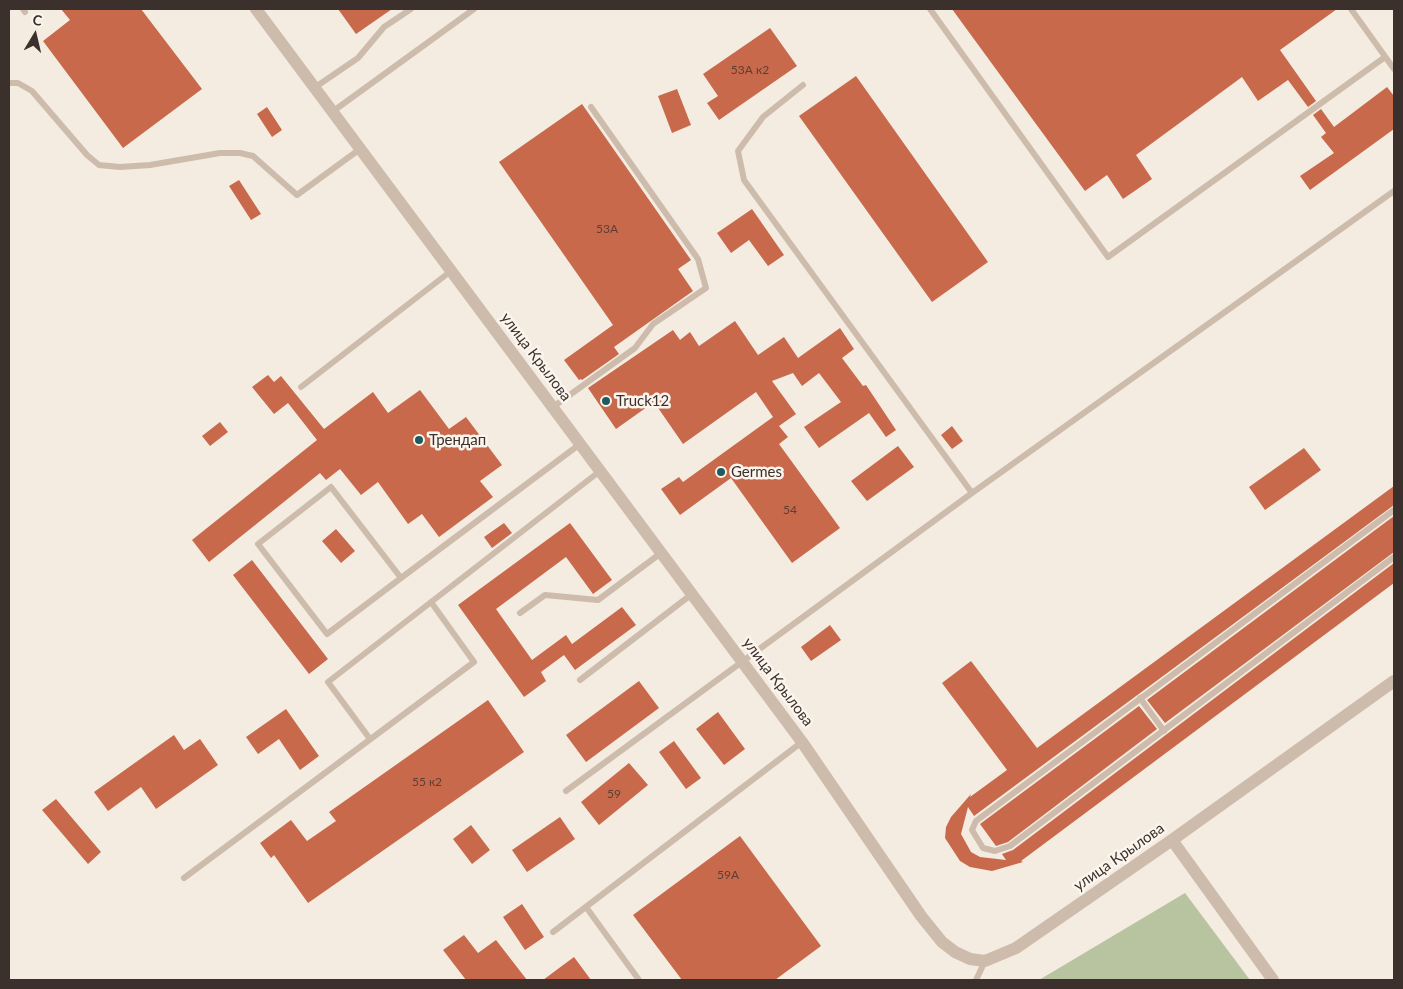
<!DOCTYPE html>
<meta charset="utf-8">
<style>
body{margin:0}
#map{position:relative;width:1403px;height:989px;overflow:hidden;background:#f4ebe1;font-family:Lato,sans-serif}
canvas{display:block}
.frame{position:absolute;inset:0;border:10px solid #3b302b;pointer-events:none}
.north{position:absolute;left:10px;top:10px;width:50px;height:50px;-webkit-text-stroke:4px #fbf5ee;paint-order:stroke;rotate:9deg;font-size:14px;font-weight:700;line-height:20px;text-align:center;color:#3b302b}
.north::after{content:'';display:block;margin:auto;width:18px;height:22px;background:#3b302b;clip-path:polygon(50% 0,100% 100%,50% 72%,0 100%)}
</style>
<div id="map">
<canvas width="1403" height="989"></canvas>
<div class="frame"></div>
<div class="north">С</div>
</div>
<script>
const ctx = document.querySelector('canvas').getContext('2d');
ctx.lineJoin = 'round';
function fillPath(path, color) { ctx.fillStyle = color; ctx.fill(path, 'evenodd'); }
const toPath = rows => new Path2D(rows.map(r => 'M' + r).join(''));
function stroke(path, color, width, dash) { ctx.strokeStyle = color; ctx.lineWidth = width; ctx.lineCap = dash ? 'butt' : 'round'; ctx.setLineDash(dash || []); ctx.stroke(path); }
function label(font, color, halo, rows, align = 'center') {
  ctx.font = font + ' Lato,sans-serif'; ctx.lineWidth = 5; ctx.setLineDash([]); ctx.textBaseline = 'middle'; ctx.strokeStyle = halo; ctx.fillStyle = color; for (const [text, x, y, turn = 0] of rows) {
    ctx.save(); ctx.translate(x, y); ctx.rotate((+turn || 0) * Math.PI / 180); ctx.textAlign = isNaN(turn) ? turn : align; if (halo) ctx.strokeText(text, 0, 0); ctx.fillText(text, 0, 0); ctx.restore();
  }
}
fillPath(toPath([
 [1185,893,1250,980,1039,980]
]), '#b8c4a0');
fillPath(toPath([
 [61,9,141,9,202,89,123,148,43,41,70,20],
 [338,9,392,9,356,34],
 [952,9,1337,9,1280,50,1316,101,1308,107,1288,80,1258,101,1242,77,1136,155,1152,179,1123,199,1107,175,1085,191],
 [770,28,797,66,719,120,707,103,718,96,703,74],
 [856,76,988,262,932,302,799,116],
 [1387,87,1394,96,1394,129,1310,190,1300,176,1334,153,1321,137,1326,133,1313,115,1321,109,1334,127],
 [677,89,691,125,672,133,658,96],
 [582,104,691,260,678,269,693,291,614,347,619,354,582,380,581,379,579,380,564,360,613,325,499,162],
 [267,107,282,130,272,137,257,114],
 [239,180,261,214,251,220,229,186],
 [752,209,784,255,768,266,749,240,731,253,717,233],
 [735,321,758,355,784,337,798,358,840,328,854,349,842,358,863,386,866,385,896,430,886,437,869,413,819,448,804,427,841,402,819,373,802,386,793,373,772,381,796,414,779,426,788,437,779,444,840,528,792,563,731,478,680,515,661,489,679,477,683,482,773,417,756,392,683,444,654,402,616,429,588,388,673,330,680,340,690,332,699,346],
 [268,375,274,382,281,376,324,429,373,392,388,413,420,390,449,429,466,417,502,465,480,481,493,497,439,537,422,514,408,524,378,482,361,495,340,469,326,480,320,473,209,562,192,540,317,440,288,403,274,414,252,387],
 [220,422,228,432,210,446,202,436],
 [952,426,963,441,952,449,941,435],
 [898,446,914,467,867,501,851,481],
 [1304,448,1321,470,1265,510,1249,487],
 [1394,486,1394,505,974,816,968,807,961,834,971,852,980,857,1006,860,1002,854,1013,850,1394,563,1394,583,1021,861,1023,862,992,871,970,867,960,861,945,838,946,827,951,817,971,794,970,797,1007,770,942,683,971,661,1037,748],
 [1394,516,1394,552,1165,723,1147,700],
 [504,523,512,533,492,548,484,537],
 [570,523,612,580,593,594,566,557,496,609,532,660,566,635,572,644,622,607,636,625,575,670,564,655,541,672,546,681,524,697,458,605],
 [336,529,355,551,341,563,322,541],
 [252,560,328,659,309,674,233,575],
 [830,625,841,640,811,661,801,647],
 [639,681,659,708,586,762,566,735],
 [488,700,524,752,308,903,274,855,271,858,260,843,291,820,307,841,336,821,329,812],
 [1139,706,1157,729,1008,842,996,846,980,824],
 [286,709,319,756,300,770,279,739,258,754,246,737],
 [718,712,745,749,724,765,696,729],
 [174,735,184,750,200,739,218,765,156,809,141,787,108,811,94,792],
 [674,741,701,778,686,789,659,752],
 [629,763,648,785,599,825,581,802],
 [56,799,101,852,88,864,42,810],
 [560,817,575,839,527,872,512,850],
 [471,825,490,850,472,864,453,839],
 [740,836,821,946,775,980,682,980,633,915],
 [522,904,544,937,525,950,503,917],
 [464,935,478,953,496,940,527,980,466,980,443,950],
 [574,957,591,980,543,980]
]), '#c8694b');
stroke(toPath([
 [23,9,25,12],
 [930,9,1108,257,1385,57],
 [1351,9,1394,69],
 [9,83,18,83,32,91,87,155,99,165,120,167,150,165,220,153,240,153,253,156,297,195,360,149],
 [314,88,358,58,384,27,411,9],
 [332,112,474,9],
 [301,387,451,271],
 [553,407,635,348,653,324,706,288,698,259,591,107],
 [972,493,1394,191],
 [1394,510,976,821,972,830,983,848,995,851,1010,846,1394,557],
 [401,578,331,487,258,544,327,634,401,578,580,444],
 [520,613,545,595,598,600,661,553],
 [580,680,692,594],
 [1140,698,1164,731],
 [370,739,328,682,600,471],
 [566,791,972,493,744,180,738,151,763,117,803,85],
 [184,878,474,662,431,602],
 [586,907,639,980],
 [553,932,802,742],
 [976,980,985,961]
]), '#cdbbac', 6);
stroke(toPath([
 [256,9,802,742,921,916,942,942,955,952,970,959,985,961,1016,948,1172,840,1394,681],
 [1172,840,1273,980]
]), '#cdbbac', 12);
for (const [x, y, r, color] of [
 [606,401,5,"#1f5a5e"],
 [419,440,5,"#1f5a5e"],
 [721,472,5,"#1f5a5e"]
]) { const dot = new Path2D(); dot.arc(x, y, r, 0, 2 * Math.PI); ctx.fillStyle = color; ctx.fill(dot); stroke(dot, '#fbf5ee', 2); }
label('12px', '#5e3e33', null, [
 ["53А к2",750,70],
 ["53А",607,229],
 ["54",790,510],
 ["55 к2",427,782],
 ["59",614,794],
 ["59А",728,875]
]);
label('15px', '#3b302b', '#fbf5ee', [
 ["улица Крылова",536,357,53],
 ["улица Крылова",778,682,53],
 ["улица Крылова",1119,857,-35]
]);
label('15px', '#3b302b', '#fbf5ee', [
 ["Truck12",616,401],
 ["Трендап",429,440],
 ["Germes",731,472]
], 'left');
</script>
